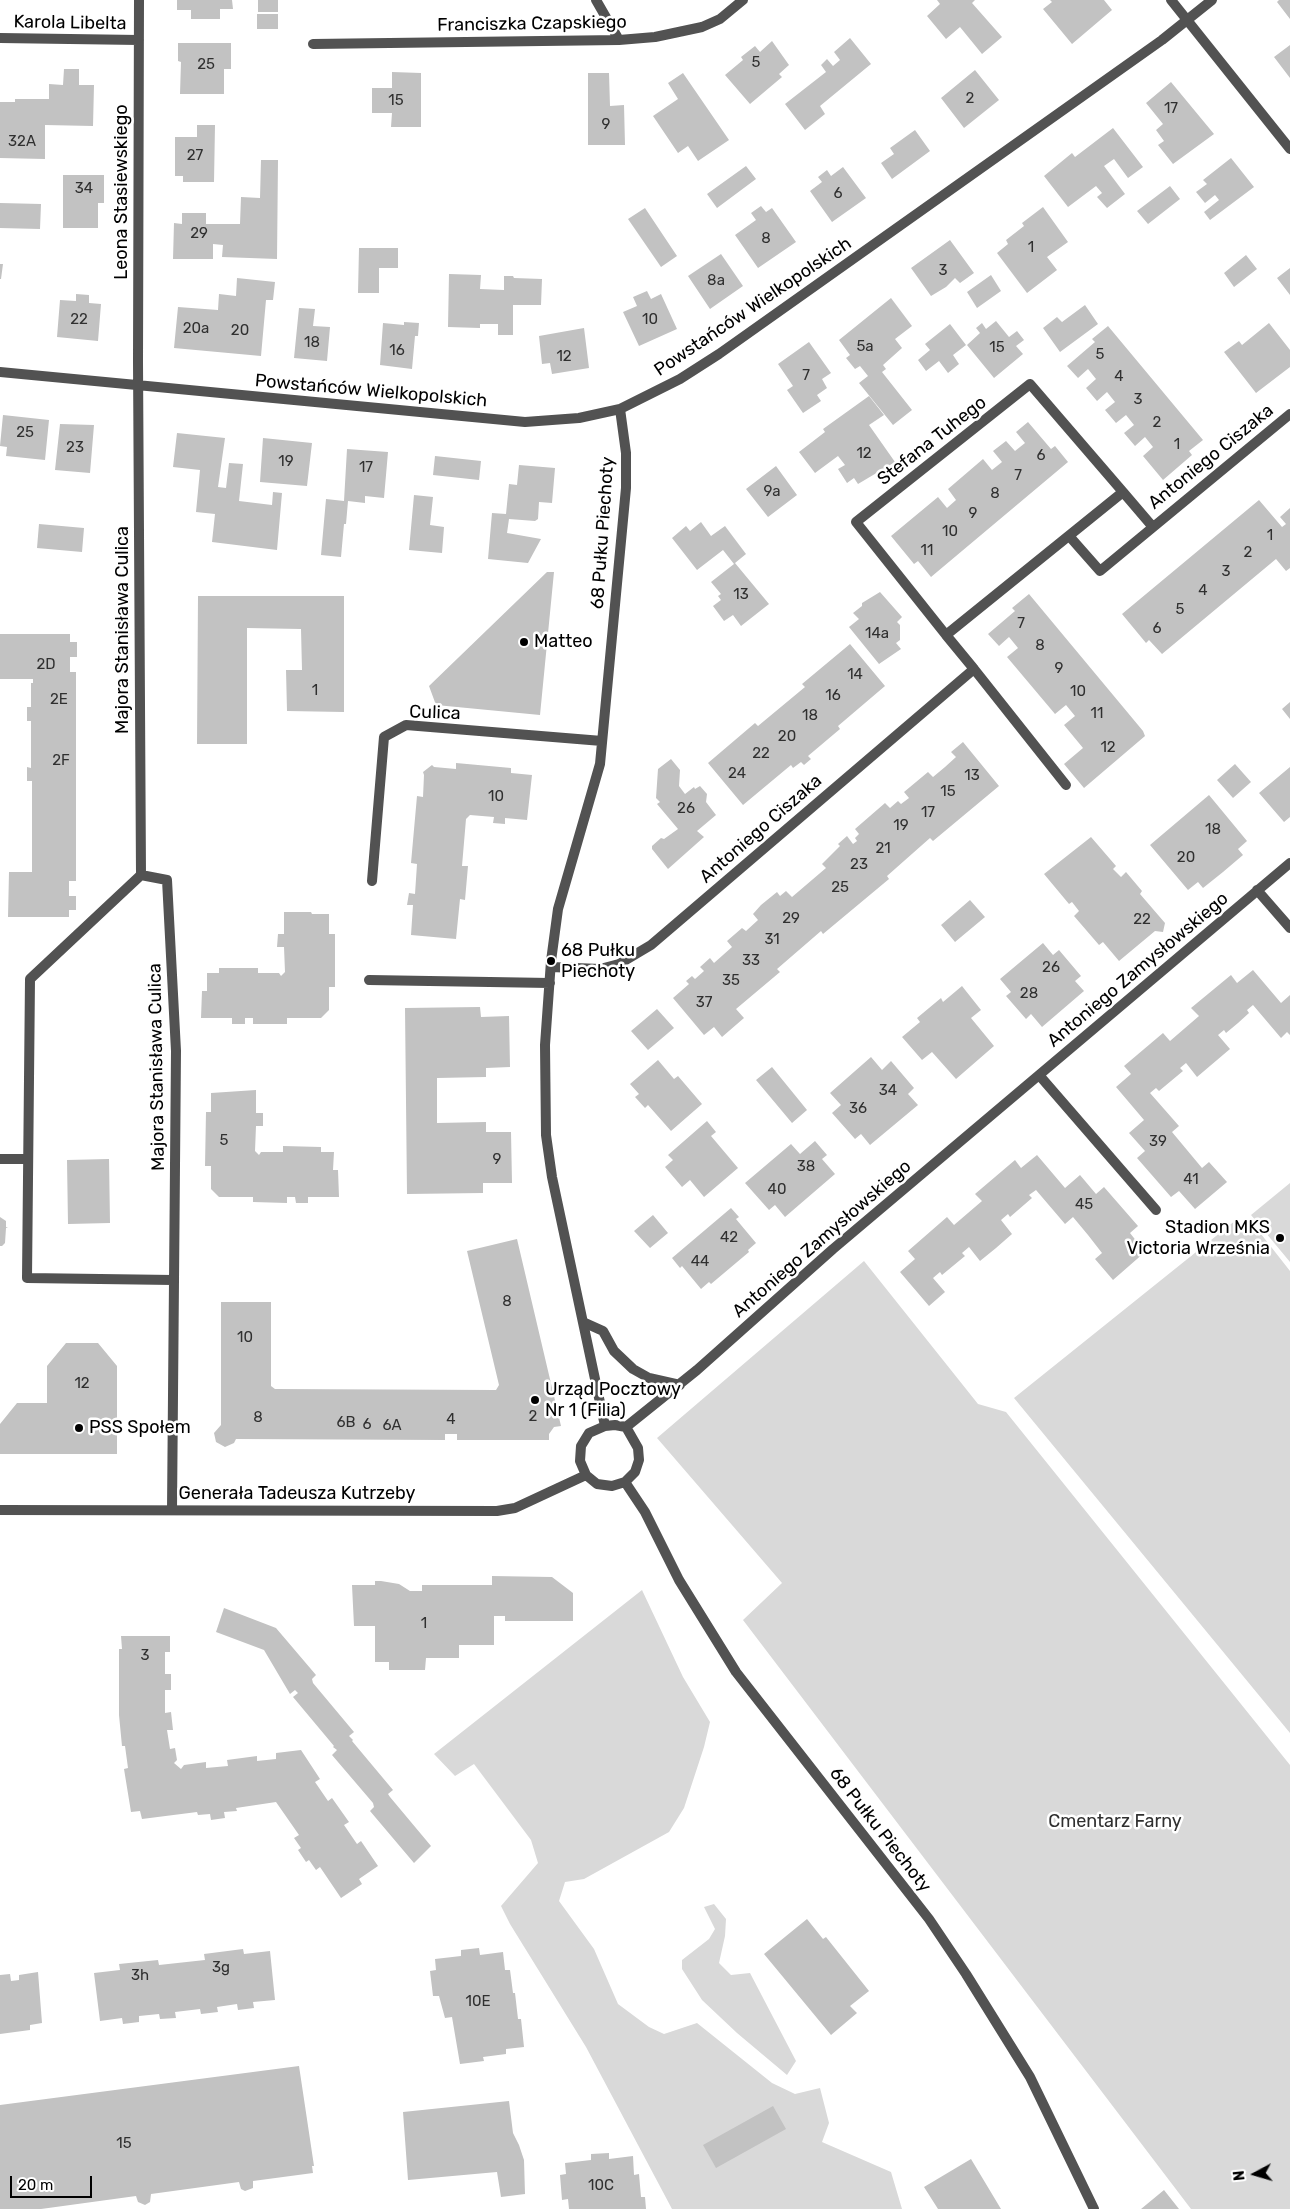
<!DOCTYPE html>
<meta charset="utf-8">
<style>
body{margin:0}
#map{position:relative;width:1290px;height:2209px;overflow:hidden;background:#fff;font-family:Rubik,sans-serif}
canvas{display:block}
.north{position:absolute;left:1230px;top:2149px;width:50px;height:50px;-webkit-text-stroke:4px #fff;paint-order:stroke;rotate:264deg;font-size:14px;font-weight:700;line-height:20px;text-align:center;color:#000}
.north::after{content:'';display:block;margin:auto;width:18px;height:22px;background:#000;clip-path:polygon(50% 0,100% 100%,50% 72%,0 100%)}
.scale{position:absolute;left:10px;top:2176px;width:82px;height:22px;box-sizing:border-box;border:2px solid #000;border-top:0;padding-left:6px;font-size:15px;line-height:18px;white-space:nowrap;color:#000;-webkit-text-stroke:4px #fff;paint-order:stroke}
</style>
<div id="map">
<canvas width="1290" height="2209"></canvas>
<div class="north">N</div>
<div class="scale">20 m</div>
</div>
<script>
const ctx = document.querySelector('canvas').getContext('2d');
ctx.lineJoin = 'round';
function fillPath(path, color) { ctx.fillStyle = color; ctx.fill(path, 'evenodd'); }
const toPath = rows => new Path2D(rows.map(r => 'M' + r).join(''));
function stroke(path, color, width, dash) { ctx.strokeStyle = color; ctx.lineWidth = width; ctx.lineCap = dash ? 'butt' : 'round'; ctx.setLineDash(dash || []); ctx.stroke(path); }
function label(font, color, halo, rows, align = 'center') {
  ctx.font = font + ' Rubik,sans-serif'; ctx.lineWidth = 5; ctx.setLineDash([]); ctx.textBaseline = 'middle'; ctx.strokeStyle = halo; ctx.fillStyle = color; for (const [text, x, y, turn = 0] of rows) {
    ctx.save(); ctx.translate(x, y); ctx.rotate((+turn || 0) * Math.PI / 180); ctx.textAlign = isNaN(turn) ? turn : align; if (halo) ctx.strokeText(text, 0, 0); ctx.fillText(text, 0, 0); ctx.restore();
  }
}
fillPath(toPath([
 [1290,1183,1290,1262,1251,1215],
 [1236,1220,1261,1234,1290,1271,1290,1733,1014,1398],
 [864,1261,978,1404,1006,1412,1290,1765,1290,2209,1191,2209,743,1620,782,1583,657,1438],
 [642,1590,683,1677,710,1722,704,1747,684,1808,669,1832,584,1879,565,1882,559,1901,594,1949,618,2004,649,2027,664,2034,697,2023,772,2083,795,2094,820,2088,829,2123,822,2142,891,2172,902,2209,672,2209,586,2047,510,1924,501,1906,538,1863,531,1840,474,1764,455,1776,434,1754],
 [714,1904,726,1919,725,1936,719,1963,731,1975,750,1973,796,2061,787,2075,737,2033,702,2000,682,1969,682,1960,709,1939,715,1929,704,1907]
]), '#d9d9d9');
fillPath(toPath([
 [177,0,232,0,233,9,220,9,220,19,191,19,191,10,177,10],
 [258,0,278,0,278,12,258,12],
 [937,0,975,0,972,3,1002,37,982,54,960,27,946,39,927,16,940,4],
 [1050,0,1104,0,1112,10,1072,44,1043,9,1052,2],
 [1279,0,1290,0,1290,19,1277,2],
 [257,14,278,14,278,29,257,29],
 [850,38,871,64,820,106,825,114,805,130,785,104,826,72,821,65,827,59,833,66,840,60,834,52],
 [772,41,789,65,779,74,782,77,750,104,725,75,743,60,741,57,755,46,760,52],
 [178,43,231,43,231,69,224,69,224,94,180,94,181,62,178,61],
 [1290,45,1290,78,1274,57],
 [64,69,79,69,79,85,94,85,93,126,45,125,45,159,0,158,0,102,15,102,15,99,49,99,49,84,63,85],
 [975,70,999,100,964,128,941,98],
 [392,72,421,73,421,127,391,127,392,113,372,113,372,88,392,88],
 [588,73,609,73,610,106,624,105,625,145,588,145],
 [683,73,729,140,698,161,688,146,678,153,653,116,678,99,668,83],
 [1171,82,1214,134,1173,164,1158,145,1164,141,1156,130,1163,124,1146,103],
 [197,125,215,125,214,182,183,182,183,176,175,176,175,137,197,137],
 [1113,128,1143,167,1128,178,1114,159,1104,166,1125,194,1107,208,1097,197,1102,193,1096,186,1068,207,1044,176,1072,153,1075,157],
 [915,130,930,151,892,179,881,163,894,154,890,148],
 [1231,158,1254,187,1210,220,1204,212,1219,200,1215,195,1205,203,1196,192,1207,184,1203,180],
 [261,160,278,160,277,259,222,257,223,245,213,244,213,259,173,259,174,223,182,224,182,213,206,213,206,224,240,224,241,197,260,198],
 [746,166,756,179,717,208,707,194],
 [843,167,866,198,832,222,810,191,822,182,818,177,827,170,831,176],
 [63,175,104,175,104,203,98,203,98,228,63,228],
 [1170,186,1180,199,1148,224,1137,211],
 [0,203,41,204,40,229,0,228],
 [761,206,766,212,772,208,796,242,758,268,735,235,756,220,751,213],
 [1043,207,1068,242,1047,257,1057,270,1027,293,997,253,1008,244,1006,240,1024,226,1022,223],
 [645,208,677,256,661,267,628,219],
 [950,240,974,273,960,283,955,278,946,287,931,296,911,268],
 [359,248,398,248,398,268,379,268,379,293,358,293],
 [721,254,743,286,710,309,688,276],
 [1246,255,1257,269,1234,287,1224,273],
 [0,264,3,264,1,279,0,279],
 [1290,268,1290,295,1277,278],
 [449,274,481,275,480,289,504,290,504,276,513,276,514,278,542,279,541,305,513,305,513,335,498,335,498,324,480,324,480,328,448,327],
 [991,275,1001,291,977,308,967,292],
 [237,278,275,282,273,300,266,300,261,356,174,348,178,307,218,310,219,294,236,296],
 [647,291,651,299,661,294,677,329,639,346,623,312,637,306,633,297],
 [76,294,89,295,89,303,101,304,98,341,57,337,60,300,76,301],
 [891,298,912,326,895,339,902,348,883,365,886,369,882,372,912,410,893,425,859,383,868,376,860,366,855,369,846,358,850,355,839,340],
 [1085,305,1098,324,1060,352,1043,328,1057,317,1062,322],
 [299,308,315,309,313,326,330,327,327,361,294,358],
 [996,321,1009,337,1017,331,1024,340,1016,346,1023,354,994,378,967,345,980,333,976,328,982,323,986,329],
 [404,322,419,323,418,336,415,336,412,369,380,365,383,323,404,325],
 [1269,323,1290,350,1290,367,1256,393,1224,352,1239,341,1242,345],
 [950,324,966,345,953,355,959,364,948,373,939,361,926,371,918,360,930,350,925,344],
 [1108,326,1203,440,1189,451,1192,455,1163,480,1143,456,1153,447,1145,437,1135,446,1124,433,1134,425,1126,415,1116,423,1105,410,1115,402,1107,392,1097,401,1086,388,1096,379,1088,369,1078,378,1067,366,1095,342,1092,339],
 [584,328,589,368,552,374,550,363,542,364,539,336],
 [809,342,831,373,822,379,827,388,817,395,821,401,803,413,787,390,793,386,778,364],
 [869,396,884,415,869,425,895,462,858,484,854,478,847,483,838,469,845,465,838,456,815,473,799,452,825,432,823,429],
 [3,415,49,420,45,460,6,456,7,447,0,446],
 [1028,422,1051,449,1055,446,1068,462,931,577,918,561,914,564,891,536,938,497,947,508,956,500,948,489,983,459,992,470,1002,462,993,451,1006,441,1015,451,1025,443,1016,432],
 [60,424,94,425,90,473,55,470],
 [177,433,225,438,218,487,226,488,229,463,243,464,239,501,272,505,273,492,282,493,277,550,212,542,215,514,196,512,200,470,173,467],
 [263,438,312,443,307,486,260,482],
 [347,449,388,452,384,498,365,496,365,503,348,501,346,524,344,524,341,557,321,555,326,499,344,501],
 [435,456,481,461,479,480,433,475],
 [519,465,555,468,552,503,539,502,538,519,535,521,509,519,507,533,541,539,528,563,488,559,492,513,506,514,509,484,517,485],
 [776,466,797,495,768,517,746,489],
 [414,495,433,497,430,525,444,527,442,553,409,550],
 [1259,500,1282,527,1286,524,1280,517,1290,508,1290,568,1286,571,1276,559,1162,654,1149,640,1146,643,1122,614],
 [701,522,711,536,725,526,746,554,735,563,769,604,741,626,733,615,724,621,713,606,721,600,718,596,721,594,711,582,734,564,723,550,697,570,672,538,686,526,690,531],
 [39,524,84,528,82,552,37,548],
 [547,572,554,572,540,715,436,705,429,686],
 [880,592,902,617,897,622,900,625,900,640,896,643,901,649,879,664,849,627,859,619,853,613,862,606,862,603],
 [1029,594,1143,731,1145,736,1084,788,1064,764,1083,748,1064,725,1075,716,1066,705,1055,714,1007,657,1018,648,1009,637,999,646,988,634,1015,611,1012,608],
 [198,596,344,596,344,712,287,711,286,670,302,670,301,629,247,628,247,744,197,744],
 [0,634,70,634,70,642,77,642,77,657,70,657,70,672,76,672,76,881,69,881,69,896,76,896,76,910,69,910,69,917,8,917,9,872,32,872,32,781,27,781,27,767,31,768,31,721,27,721,27,707,31,707,31,683,33,683,33,679,0,679],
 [850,644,885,686,838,726,840,729,808,756,811,759,804,765,801,762,793,768,791,765,743,805,708,763,755,723,758,726,805,687,802,684],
 [1290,702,1290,719,1282,709],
 [963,742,999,786,933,841,930,838,887,876,889,879,823,934,821,931,777,969,780,972,736,1009,744,1018,722,1037,714,1027,704,1035,673,998,689,984,686,981,692,976,695,979,704,971,700,967,710,958,714,963,732,947,727,941,742,928,746,931,758,920,753,914,761,905,777,892,780,896,786,891,792,897,826,868,822,864,840,846,838,844,847,836,853,844,857,841,855,838,859,834,855,829,885,803,890,808,898,801,901,804,909,798,904,792,928,772,933,777,945,767,956,757,951,752],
 [671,759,680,770,679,786,685,794,694,787,695,789,700,786,707,794,706,802,716,815,697,831,704,837,668,869,652,849,652,846,661,838,664,839,678,829,657,804,660,802,656,798,658,769],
 [456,763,511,768,511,773,532,775,527,820,505,818,505,824,493,823,494,817,470,815,466,819,462,866,468,866,465,900,460,899,456,939,411,935,413,905,407,905,409,893,415,894,417,864,411,863,417,796,423,797,424,775,423,772,432,765,434,767,456,769],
 [1235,764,1251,782,1233,798,1217,780],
 [1290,767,1290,817,1284,822,1259,793],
 [1209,795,1247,841,1238,849,1243,855,1223,872,1203,888,1198,882,1188,890,1150,845],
 [1091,837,1116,866,1113,869,1121,877,1126,872,1142,891,1140,894,1165,923,1163,932,1155,931,1119,961,1103,942,1099,945,1074,916,1079,911,1072,902,1069,904,1044,874],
 [970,900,985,917,955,942,941,925],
 [284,912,311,912,312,914,329,914,329,934,335,934,335,987,329,987,329,1010,321,1018,287,1018,287,1024,253,1024,253,1018,245,1018,245,1024,232,1024,232,1018,201,1018,202,991,207,991,207,973,219,973,219,968,258,968,258,973,279,973,281,976,285,972,284,947,277,947,278,934,284,934],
 [1043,943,1053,955,1059,950,1081,976,1075,981,1084,991,1042,1027,1031,1014,1026,1019,1006,996,1011,992,1000,979],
 [1253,970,1281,1003,1290,995,1290,1035,1287,1032,1281,1038,1253,1005,1247,1010,1249,1013,1238,1023,1226,1033,1224,1030,1218,1035,1230,1049,1197,1077,1186,1063,1180,1068,1183,1071,1159,1091,1156,1088,1150,1093,1179,1126,1172,1132,1202,1168,1209,1162,1227,1182,1195,1209,1179,1191,1171,1197,1137,1158,1145,1151,1129,1133,1144,1120,1116,1087,1131,1074,1124,1066,1163,1033,1170,1041,1199,1016,1191,1008,1231,975,1237,983],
 [962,986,981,1010,971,1018,994,1046,956,1079,932,1052,922,1060,902,1037,920,1022,917,1018,941,998,943,1002],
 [480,1007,481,1017,509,1016,510,1067,486,1068,486,1077,437,1078,437,1123,486,1122,486,1132,511,1132,512,1183,483,1183,483,1193,407,1194,405,1008],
 [657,1009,674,1028,648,1050,631,1031],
 [871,1057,882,1070,891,1061,914,1088,908,1094,918,1105,870,1145,861,1134,855,1139,832,1113,841,1105,830,1093],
 [658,1060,674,1079,678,1076,702,1104,671,1131,648,1105,645,1108,635,1097,639,1094,630,1084],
 [772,1067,807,1110,792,1123,756,1080],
 [256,1090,256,1113,263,1113,263,1126,256,1126,255,1151,259,1155,261,1152,283,1152,283,1146,321,1147,321,1152,334,1152,333,1170,338,1170,339,1197,308,1197,308,1203,296,1203,295,1197,287,1197,287,1203,253,1202,253,1197,219,1197,211,1189,211,1166,205,1166,206,1112,211,1112,211,1093],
 [707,1121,716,1132,711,1136,738,1168,704,1197,690,1180,682,1187,665,1167,673,1160,668,1155],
 [815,1141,827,1155,822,1159,835,1174,785,1217,775,1205,769,1210,745,1183,791,1144,800,1154],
 [1037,1155,1065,1188,1080,1175,1096,1194,1104,1187,1138,1226,1130,1233,1145,1252,1113,1280,1095,1259,1102,1253,1088,1235,1073,1217,1065,1224,1036,1190,1029,1195,1032,1198,1010,1217,1008,1214,1001,1220,1012,1234,996,1248,980,1261,969,1247,962,1253,965,1256,942,1275,940,1272,933,1278,945,1292,929,1306,900,1272,915,1259,908,1251,947,1217,954,1225,982,1201,975,1194,1015,1160,1021,1168],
 [109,1159,110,1223,68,1224,67,1160],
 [731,1208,739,1217,736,1219,756,1243,748,1250,749,1252,711,1284,709,1282,701,1289,682,1266,680,1268,672,1258],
 [653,1215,668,1233,650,1248,634,1231],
 [0,1217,6,1221,6,1227,8,1228,6,1228,5,1243,2,1246,0,1246],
 [517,1239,561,1426,554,1427,549,1434,549,1440,457,1440,457,1434,445,1434,445,1440,236,1439,234,1443,225,1447,216,1442,214,1433,221,1425,221,1302,271,1302,271,1386,275,1389,496,1390,499,1385,467,1251],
 [66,1343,98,1343,117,1366,117,1454,0,1454,0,1424,17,1403,47,1403,47,1366],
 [492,1576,552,1577,573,1593,573,1621,505,1621,505,1616,494,1616,494,1645,459,1645,459,1658,426,1658,425,1670,389,1670,389,1662,375,1662,375,1626,354,1626,352,1585,375,1585,375,1581,381,1581,399,1584,410,1591,422,1591,422,1585,492,1585],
 [224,1608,276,1628,316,1675,312,1679,313,1683,354,1732,349,1736,353,1740,352,1741,393,1790,388,1794,390,1797,431,1846,414,1863,370,1811,374,1807,373,1803,332,1755,337,1750,333,1747,334,1746,293,1697,298,1693,295,1690,290,1694,264,1650,216,1632],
 [121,1636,170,1636,170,1652,165,1652,165,1674,171,1674,171,1690,165,1690,165,1713,171,1712,173,1730,167,1730,170,1749,175,1748,177,1760,174,1763,181,1769,184,1765,206,1762,206,1768,228,1766,227,1760,257,1756,257,1761,276,1759,276,1753,301,1750,320,1779,315,1782,328,1801,332,1798,349,1822,344,1825,357,1844,361,1841,378,1866,359,1879,362,1884,341,1898,320,1867,316,1870,309,1860,306,1862,298,1850,301,1848,294,1838,299,1835,276,1802,236,1808,237,1811,224,1812,225,1818,211,1820,210,1814,198,1815,197,1812,142,1819,140,1811,131,1812,124,1769,128,1768,125,1746,122,1746,119,1715,119,1649,122,1649],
 [807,1919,823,1939,826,1937,869,1991,850,2006,857,2013,831,2035,764,1954],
 [479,1948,480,1955,503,1952,505,1970,510,1970,513,1993,515,1993,518,2019,521,2019,524,2047,506,2049,506,2054,483,2057,484,2061,460,2064,452,2017,445,2018,439,1996,433,1996,430,1971,436,1970,435,1959,461,1956,461,1950],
 [243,1949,244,1954,270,1951,275,2000,253,2002,254,2008,238,2010,237,2004,217,2007,218,2012,201,2014,200,2009,175,2012,176,2018,160,2019,159,2014,139,2016,139,2022,123,2024,122,2018,100,2021,94,1973,120,1970,119,1964,158,1960,159,1965,205,1960,204,1954],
 [38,1972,42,2023,30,2025,30,2030,0,2034,0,1975,10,1974,11,1981,19,1980,19,1975],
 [299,2066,314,2166,312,2166,313,2173,253,2181,253,2188,245,2191,241,2189,239,2182,151,2194,150,2202,145,2205,138,2202,136,2196,41,2209,0,2209,0,2105],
 [509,2101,513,2133,519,2145,524,2160,525,2194,501,2197,497,2172,408,2180,403,2112],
 [773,2106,786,2129,716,2168,703,2145],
 [609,2153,609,2159,633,2156,634,2175,639,2174,641,2197,645,2197,646,2209,569,2209,568,2199,562,2200,560,2175,566,2174,565,2163,591,2160,591,2154],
 [971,2159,1001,2209,938,2209,924,2187],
 [1164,2190,1179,2209,1141,2209]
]), '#c2c2c2');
stroke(toPath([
 [139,0,138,362,141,875,30,979,27,1278,173,1280],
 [596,0,619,40],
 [1171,0,1290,149],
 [0,38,139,40],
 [313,44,619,40,655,37,702,27,720,19,743,0],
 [0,372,525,422,579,418,620,409,680,379,719,354,1162,40,1212,0],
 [1070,537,1100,571,1290,414],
 [946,635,856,522,1030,384,1123,492],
 [974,669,1066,785],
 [141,875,167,880,176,1051,172,1510],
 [372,881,384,737,406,725,602,741],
 [1257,890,1290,928],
 [551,967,600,969,619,964,651,945,974,669,946,635,1123,492,1152,526],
 [369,980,550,983],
 [1039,1075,1156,1210],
 [0,1159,28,1159],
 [583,1322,603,1331,614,1351,633,1369,649,1378,680,1385],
 [615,1425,626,1427,638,1448,639,1460,635,1472,625,1482,612,1486,597,1484,586,1475,580,1461,581,1446,589,1433,605,1426,615,1425],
 [605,1426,552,1177,546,1135,545,1045,551,961,558,909,600,764,626,488,626,453,620,409],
 [626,1427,697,1370,833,1249,1290,863],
 [625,1482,645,1512,679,1580,736,1672,929,1919,966,1974,1030,2077,1094,2209],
 [0,1510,497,1511,515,1508,586,1475]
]), '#525252', 10);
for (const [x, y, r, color] of [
 [524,642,5,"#000"],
 [551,961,5,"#000"],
 [1280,1238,5,"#000"],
 [535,1400,5,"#000"],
 [79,1428,5,"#000"]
]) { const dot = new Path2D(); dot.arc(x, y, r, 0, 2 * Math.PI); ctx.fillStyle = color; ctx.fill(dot); stroke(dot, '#fff', 2); }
label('15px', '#303030', null, [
 ["5",756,63],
 ["25",206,65],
 ["2",970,99],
 ["15",396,101],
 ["17",1171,109],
 ["9",606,125],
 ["32A",22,142],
 ["27",195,156],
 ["34",84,189],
 ["6",838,194],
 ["29",199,234],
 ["8",766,239],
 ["1",1031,248],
 ["3",943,271],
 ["8a",716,281],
 ["22",79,320],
 ["10",650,320],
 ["20a",196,329],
 ["20",240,331],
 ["18",312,343],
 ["5a",865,347],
 ["15",997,348],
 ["16",397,351],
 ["5",1100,355],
 ["12",564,357],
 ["7",806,376],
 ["4",1119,377],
 ["3",1138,400],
 ["2",1157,423],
 ["25",25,433],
 ["1",1177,445],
 ["23",75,448],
 ["12",864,454],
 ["6",1041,456],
 ["19",286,462],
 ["17",366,468],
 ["7",1018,476],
 ["9a",772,492],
 ["8",995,494],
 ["9",973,514],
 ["10",950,532],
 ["1",1270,536],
 ["11",927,551],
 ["2",1248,553],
 ["3",1226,572],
 ["4",1203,591],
 ["13",741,595],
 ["5",1180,610],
 ["7",1021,624],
 ["6",1157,629],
 ["14a",877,634],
 ["8",1040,646],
 ["2D",46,665],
 ["9",1059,669],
 ["14",855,675],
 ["1",315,691],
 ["10",1078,692],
 ["16",833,696],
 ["2E",59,700],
 ["11",1097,714],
 ["18",810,716],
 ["20",787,737],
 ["12",1108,748],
 ["22",761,754],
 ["2F",61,761],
 ["24",737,774],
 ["13",972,776],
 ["15",948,792],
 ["10",496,797],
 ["26",686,809],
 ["17",928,813],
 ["19",901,826],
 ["18",1213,830],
 ["21",883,849],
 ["20",1186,858],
 ["23",859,865],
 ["25",840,888],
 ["29",791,919],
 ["22",1142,920],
 ["31",772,940],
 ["33",751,961],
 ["26",1051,968],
 ["35",731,981],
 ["28",1029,994],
 ["37",704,1003],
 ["34",888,1091],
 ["36",858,1109],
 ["5",224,1141],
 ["39",1158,1142],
 ["9",497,1160],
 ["38",806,1167],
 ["41",1191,1180],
 ["40",777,1190],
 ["45",1084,1205],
 ["42",729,1238],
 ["44",700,1262],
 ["8",507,1302],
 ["10",245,1338],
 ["12",82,1384],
 ["2",533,1417],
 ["8",258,1418],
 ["4",451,1420],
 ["6B",346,1423],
 ["6",367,1425],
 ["6A",392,1426],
 ["1",424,1624],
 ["3",145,1656],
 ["3g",221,1968],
 ["3h",140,1976],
 ["10E",478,2002],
 ["15",124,2144],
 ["10C",601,2186]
]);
label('18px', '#000', '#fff', [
 ["Karola Libelta",70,23,1],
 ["Franciszka Czapskiego",532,24,-1],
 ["Leona Stasiewskiego",122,192,-90],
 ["Powstańców Wielkopolskich",753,307,-34],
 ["Powstańców Wielkopolskich",371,391,5],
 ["Stefana Tuhego",932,441,-38],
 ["Antoniego Ciszaka",1211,457,-39],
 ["68 Pułku Piechoty",603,533,-86],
 ["Majora Stanisława Culica",123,630,-90],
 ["Culica",435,713,2],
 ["Antoniego Ciszaka",761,829,-41],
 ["Antoniego Zamysłowskiego",1138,970,-40],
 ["Majora Stanisława Culica",157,1067,-91],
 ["Antoniego Zamysłowskiego",822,1239,-41],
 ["Generała Tadeusza Kutrzeby",297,1494],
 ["68 Pułku Piechoty",880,1830,52]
]);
label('18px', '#000', '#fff', [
 ["Matteo",534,642],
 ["68 Pułku",561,951],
 ["Piechoty",561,972],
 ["Stadion MKS",1270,1228,"right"],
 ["Victoria Września",1270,1249,"right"],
 ["Urząd Pocztowy",545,1390],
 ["Nr 1 (Filia)",545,1411],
 ["PSS Społem",89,1428]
], 'left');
label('18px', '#303030', '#fff', [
 ["Cmentarz Farny",1115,1822]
]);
</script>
